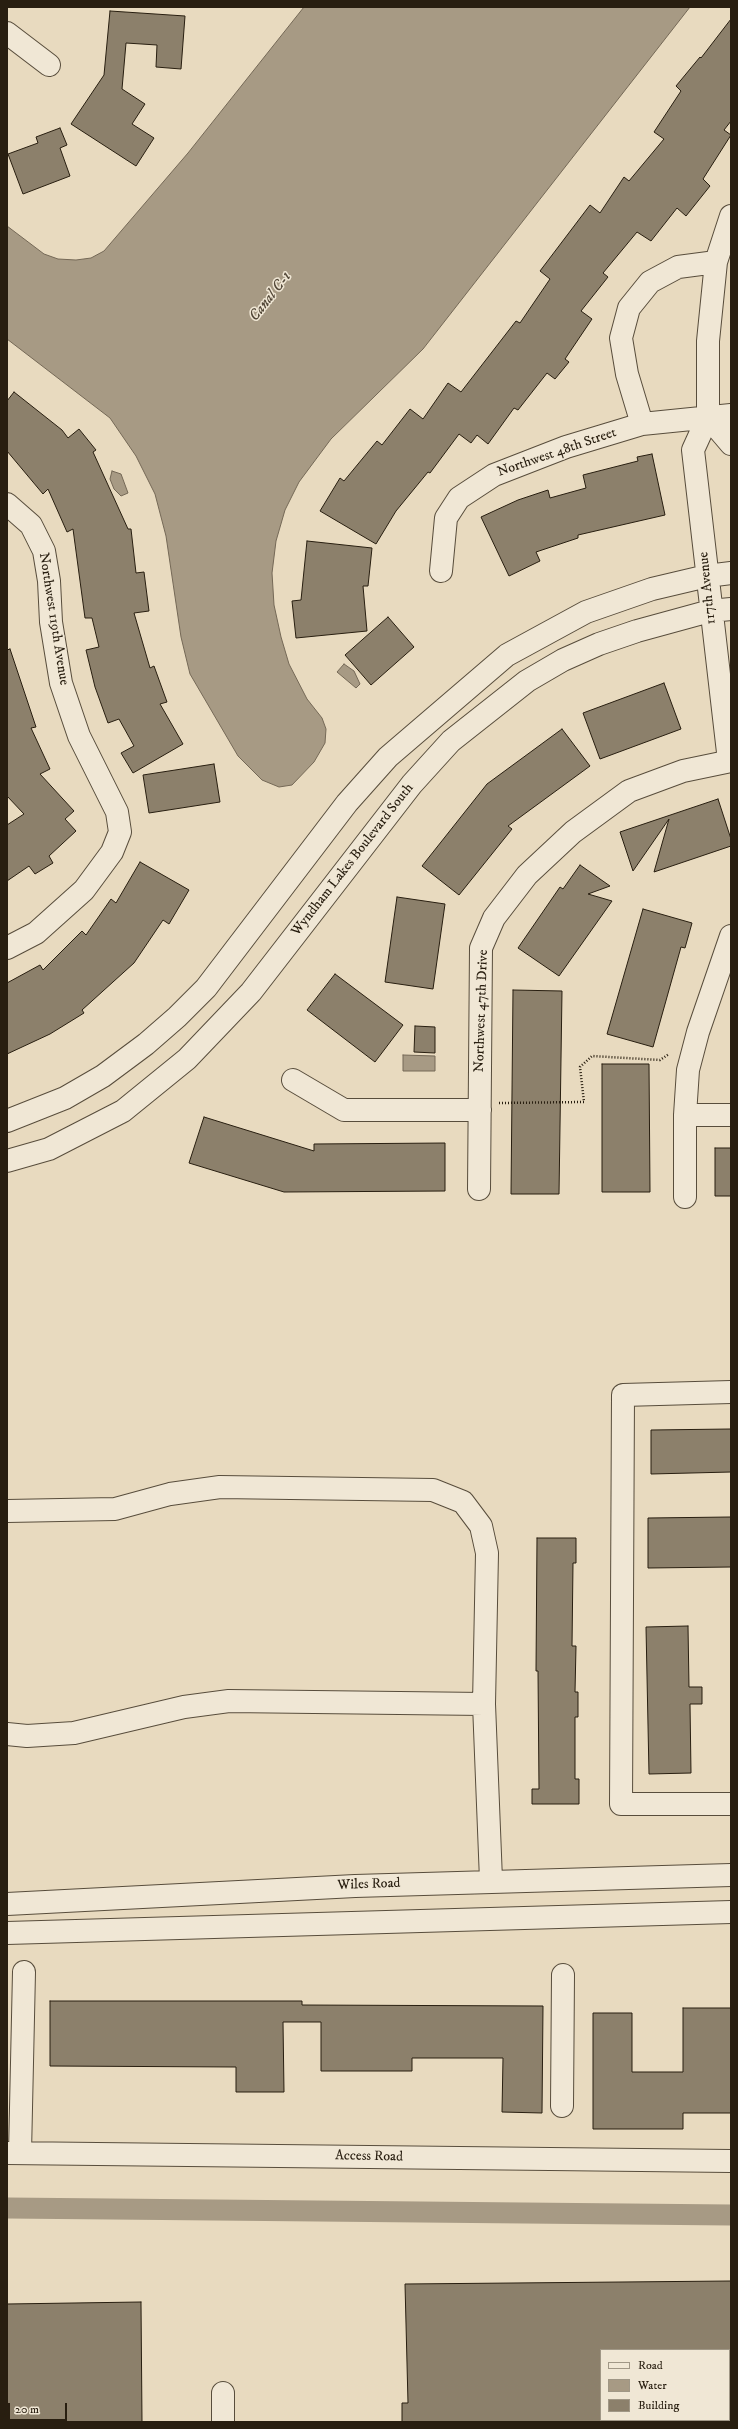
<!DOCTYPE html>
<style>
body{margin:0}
#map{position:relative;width:738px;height:2429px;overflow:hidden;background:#e8dabf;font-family:"IM FELL DW Pica",serif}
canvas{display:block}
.frame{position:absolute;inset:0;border:8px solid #281e10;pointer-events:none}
.legend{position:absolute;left:600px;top:2349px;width:130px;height:72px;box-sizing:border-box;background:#f0e7d5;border:1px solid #a09786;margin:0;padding:5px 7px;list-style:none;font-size:12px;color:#281e10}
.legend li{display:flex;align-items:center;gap:8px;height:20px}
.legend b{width:20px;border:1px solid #a09786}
.scale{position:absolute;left:8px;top:2403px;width:59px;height:18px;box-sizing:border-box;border:2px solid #281e10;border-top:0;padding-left:5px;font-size:12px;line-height:14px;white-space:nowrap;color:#281e10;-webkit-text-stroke:3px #f0e7d5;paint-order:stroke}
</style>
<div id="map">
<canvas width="738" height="2429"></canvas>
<div class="frame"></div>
<ul class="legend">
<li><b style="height:5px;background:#f0e7d5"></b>Road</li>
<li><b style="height:11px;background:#a79a84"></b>Water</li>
<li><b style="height:11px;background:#8c806b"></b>Building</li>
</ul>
<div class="scale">20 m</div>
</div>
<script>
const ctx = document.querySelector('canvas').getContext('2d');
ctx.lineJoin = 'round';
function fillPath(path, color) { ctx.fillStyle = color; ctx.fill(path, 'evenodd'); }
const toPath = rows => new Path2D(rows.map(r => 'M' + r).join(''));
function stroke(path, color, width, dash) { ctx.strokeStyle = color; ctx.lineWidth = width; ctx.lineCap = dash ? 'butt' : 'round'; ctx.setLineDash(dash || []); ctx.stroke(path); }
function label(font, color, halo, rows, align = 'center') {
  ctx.font = font + ' "IM FELL DW Pica",serif'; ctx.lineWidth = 3; ctx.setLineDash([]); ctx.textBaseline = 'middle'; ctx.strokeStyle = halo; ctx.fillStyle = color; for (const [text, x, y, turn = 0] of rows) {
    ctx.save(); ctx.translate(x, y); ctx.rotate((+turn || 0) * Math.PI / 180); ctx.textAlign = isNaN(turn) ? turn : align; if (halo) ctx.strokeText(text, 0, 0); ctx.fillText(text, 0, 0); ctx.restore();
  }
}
const water = toPath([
 [304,7,690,7,423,349,331,439,299,482,285,510,276,541,272,573,274,605,281,637,289,664,307,699,322,718,326,729,325,743,314,762,292,785,279,787,262,780,238,756,190,674,181,637,166,536,155,494,136,456,110,418,7,339,7,226,44,254,58,259,76,260,91,258,104,251,188,153,304,7],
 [112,471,121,474,128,493,121,496,114,489,110,479,112,471],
 [344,664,354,671,360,684,356,688,337,672,344,664],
 [403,1055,435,1056,435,1071,403,1071,403,1055]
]);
fillPath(water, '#a79a84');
stroke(water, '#746856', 1);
stroke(toPath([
 [7,2208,731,2215]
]), '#a79a84', 21);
const building = toPath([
 [110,11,185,16,181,69,156,67,157,45,126,43,122,89,145,104,132,124,154,138,136,166,71,124,104,75,110,11],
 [731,19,731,121,724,130,731,135,703,179,710,186,686,216,677,208,651,241,637,232,603,273,608,277,581,311,592,319,565,359,569,362,555,379,547,373,518,410,514,408,488,444,477,435,471,443,459,434,430,473,428,472,396,511,376,544,320,511,340,478,344,481,377,441,382,445,410,409,423,419,448,383,461,392,516,321,520,323,550,279,540,271,590,205,600,213,624,177,629,181,664,139,654,132,681,91,676,86,700,57,701,58,731,19],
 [60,128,67,145,60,148,70,176,23,194,8,154,38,143,36,137,60,128],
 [14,392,62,430,68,438,79,429,96,450,93,452,128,529,131,529,136,573,144,572,149,611,134,613,150,668,154,666,167,702,160,704,183,744,133,773,121,753,134,746,119,719,108,723,95,687,86,650,99,647,92,618,85,618,73,529,67,532,48,489,43,494,7,451,7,401,14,392],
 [652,454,665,515,578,535,578,538,536,552,540,561,509,576,481,517,518,500,548,490,550,498,586,488,583,475,638,461,637,457,652,454],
 [307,541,372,548,368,586,363,586,367,631,296,638,292,601,301,600,307,541],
 [388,617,414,647,371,685,345,655,388,617],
 [10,649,36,727,31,728,50,769,40,774,74,811,65,819,76,831,49,856,53,863,35,874,29,866,7,881,7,825,24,814,7,796,7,650,10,649],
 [664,683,681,729,600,759,583,713,664,683],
 [562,729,590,766,508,826,512,829,459,895,422,866,487,784,562,729],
 [214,764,220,802,149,813,143,775,214,764],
 [718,799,731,839,731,846,654,872,669,819,633,871,620,832,718,799],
 [140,862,189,890,169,924,163,920,134,963,82,1010,84,1013,50,1034,7,1054,7,983,40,965,43,970,82,931,86,935,111,899,116,903,140,862],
 [580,865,610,886,588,894,612,901,559,976,518,948,560,887,563,889,580,865],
 [397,897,445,904,433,989,385,982,397,897],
 [643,909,692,923,685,948,681,947,653,1047,607,1034,643,909],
 [335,974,403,1025,375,1062,307,1010,335,974],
 [513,990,562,991,559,1194,511,1194,513,990],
 [415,1026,435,1027,435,1053,414,1052,415,1026],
 [602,1064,649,1064,650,1192,602,1192,602,1064],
 [204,1117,314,1151,314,1144,445,1143,445,1191,284,1192,189,1163,204,1117],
 [715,1148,731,1148,731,1196,715,1196,715,1148],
 [731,1429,731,1472,651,1474,651,1430,731,1429],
 [731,1517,731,1567,648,1568,648,1518,731,1517],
 [537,1538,576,1538,576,1563,573,1563,572,1646,576,1646,575,1692,578,1692,578,1717,575,1717,575,1779,579,1779,579,1804,532,1804,532,1789,539,1789,538,1671,536,1671,537,1538],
 [688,1626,689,1687,702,1687,702,1704,690,1704,691,1773,649,1774,646,1627,688,1626],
 [50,2001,302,2001,302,2005,543,2006,542,2113,502,2112,503,2058,412,2058,412,2071,321,2071,321,2022,283,2022,284,2092,236,2092,236,2067,50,2066,50,2001],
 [683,2008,731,2008,731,2113,683,2113,683,2129,593,2129,593,2013,632,2013,632,2072,683,2072,683,2008],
 [731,2281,731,2350,601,2350,601,2422,402,2422,402,2403,408,2403,405,2284,731,2281],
 [141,2302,142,2422,7,2422,7,2304,141,2302]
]);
fillPath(building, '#8c806b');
stroke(building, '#281e10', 1);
const minor = toPath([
 [7,33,49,65],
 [708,417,731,444],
 [642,424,627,374,621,338,629,308,650,282,678,267,716,262],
 [7,504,31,525,44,551,49,581,51,622,61,683,79,736,117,812,120,832,112,852,84,890,36,933,7,948],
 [441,571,446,518,459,498,494,475,566,447,642,424,731,415],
 [729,761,693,450,708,417,708,341,716,262,731,216],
 [293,1080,344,1110,480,1110],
 [685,1115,731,1115],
 [7,1121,65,1098,103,1076,146,1044,177,1017,206,988,347,803,388,757,507,655,586,612,652,589,707,576,731,573],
 [7,1161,49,1149,123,1111,187,1059,251,992,412,784,451,741,527,681,563,660,599,644,637,631,710,611,731,609],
 [479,1189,481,948,494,918,527,875,573,832,629,791,683,771,731,761],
 [685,1197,685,1115,688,1070,698,1032,731,936],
 [731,1392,623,1395,621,1804,731,1804],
 [7,1511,115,1509,170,1494,220,1487,433,1490,463,1502,481,1526,487,1553,484,1704],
 [7,1734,27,1736,74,1733,184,1707,229,1701,484,1704,491,1880],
 [7,1904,355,1886,731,1875],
 [7,1933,731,1912],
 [562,2106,563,1975],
 [7,2153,731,2161],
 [20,2153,24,1972],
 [223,2393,223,2422]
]);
stroke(minor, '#584d3c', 24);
stroke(toPath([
 [499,1103,584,1102,580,1067,592,1056,660,1060,669,1054]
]), '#281e10', 2.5, [1, 2]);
stroke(minor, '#f0e7d5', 22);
label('14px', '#281e10', '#f0e7d5', [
 ["Northwest 48th Street",557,453,-19],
 ["117th Avenue",708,588,-96],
 ["Northwest 119th Avenue",53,619,81],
 ["Wyndham Lakes Boulevard South",353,860,-52],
 ["Northwest 47th Drive",482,1011,-88],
 ["Wiles Road",369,1885,-2],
 ["Access Road",369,2157,1]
]);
label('italic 15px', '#544939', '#f0e7d5', [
 ["Canal C-1",271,297,-52]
]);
</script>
